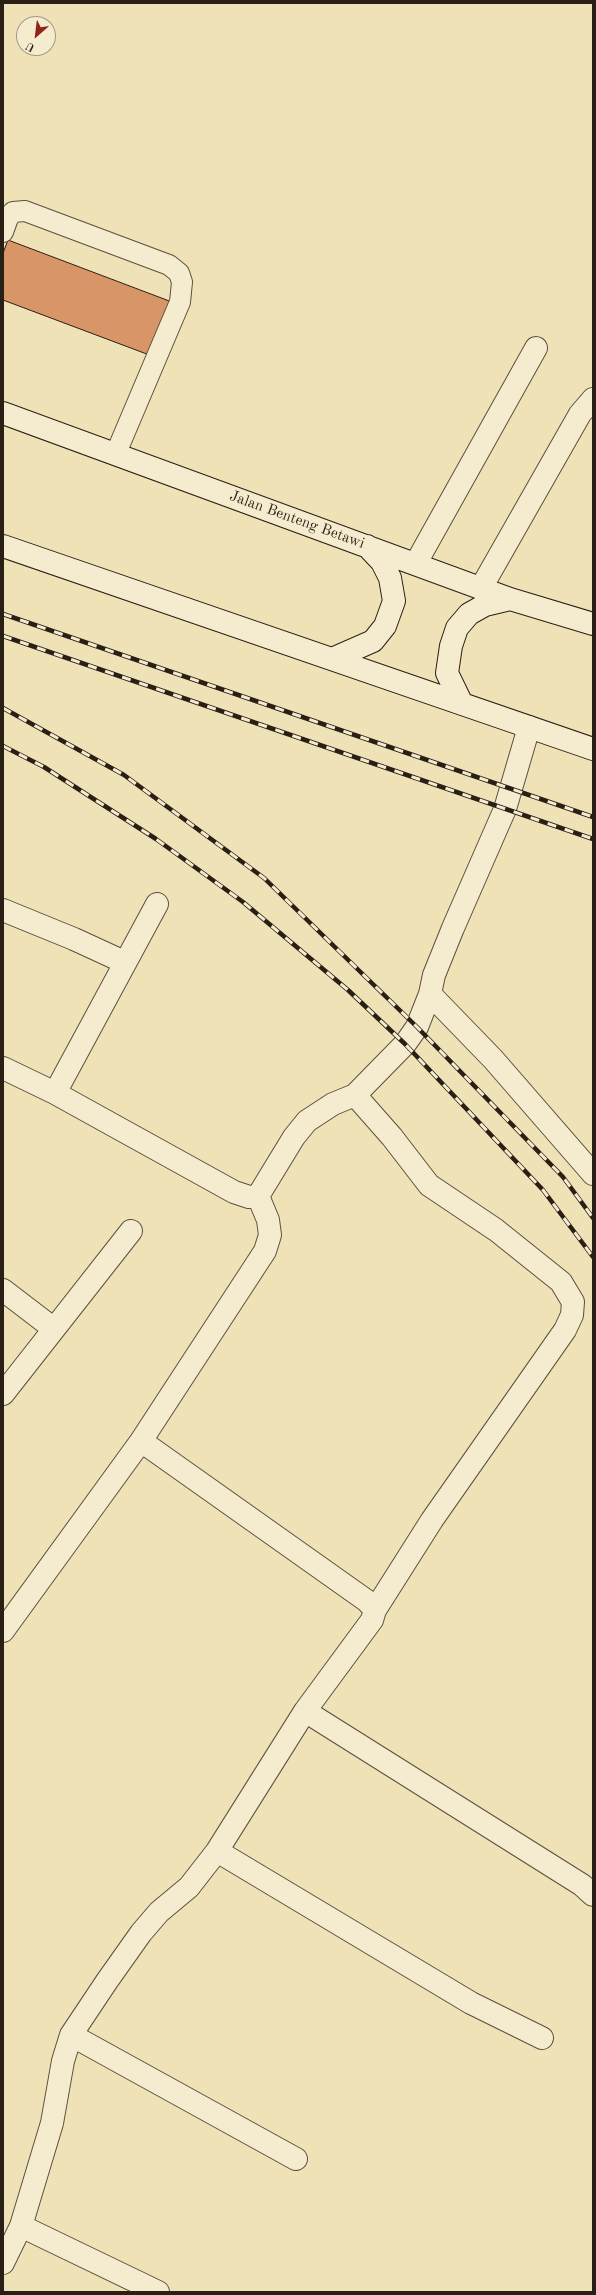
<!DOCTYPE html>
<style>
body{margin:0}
#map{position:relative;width:596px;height:2295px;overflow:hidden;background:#efe2b7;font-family:"Old Standard TT",serif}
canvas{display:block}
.frame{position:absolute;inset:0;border:4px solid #2a1f14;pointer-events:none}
.north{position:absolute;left:16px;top:16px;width:40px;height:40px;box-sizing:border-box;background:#f5ecd0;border:1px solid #a49a85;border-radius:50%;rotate:208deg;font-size:11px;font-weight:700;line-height:16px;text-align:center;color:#2a1f14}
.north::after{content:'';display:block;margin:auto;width:14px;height:18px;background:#8f2418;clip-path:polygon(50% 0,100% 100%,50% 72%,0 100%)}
</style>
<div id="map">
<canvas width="596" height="2295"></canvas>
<div class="frame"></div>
<div class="north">U</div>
</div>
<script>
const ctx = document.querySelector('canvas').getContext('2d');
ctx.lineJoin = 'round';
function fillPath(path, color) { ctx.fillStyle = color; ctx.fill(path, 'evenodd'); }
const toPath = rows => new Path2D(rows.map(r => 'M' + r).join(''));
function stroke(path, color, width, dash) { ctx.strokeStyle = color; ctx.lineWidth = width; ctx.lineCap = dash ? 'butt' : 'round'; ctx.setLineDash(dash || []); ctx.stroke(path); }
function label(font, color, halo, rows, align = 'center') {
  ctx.font = font + ' "Old Standard TT",serif'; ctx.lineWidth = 3; ctx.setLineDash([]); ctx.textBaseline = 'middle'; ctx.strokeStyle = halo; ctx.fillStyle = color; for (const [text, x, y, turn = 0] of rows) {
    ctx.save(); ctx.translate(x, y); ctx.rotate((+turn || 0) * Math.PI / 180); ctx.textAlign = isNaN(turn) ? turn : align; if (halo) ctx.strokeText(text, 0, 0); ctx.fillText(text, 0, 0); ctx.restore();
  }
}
const building = toPath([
 [8,240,172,302,152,356,3,300,3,253,8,240]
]);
fillPath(building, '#d89567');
stroke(building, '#2a1f14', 1);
const lane = toPath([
 [3,232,8,218,13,212,25,211,169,265,179,273,182,282,180,302,116,453]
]);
const street = toPath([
 [416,563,536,348],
 [481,588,580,414,593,399],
 [3,910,74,939,124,962],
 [430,994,493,1059,593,1174],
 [3,1068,55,1093,234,1192,249,1197,258,1196,294,1137,307,1121,333,1104,355,1095,405,1044,417,1027,430,994,434,975,453,928,505,809,529,727],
 [55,1093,157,904],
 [355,1095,392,1137,429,1185,496,1230,561,1282,573,1302,572,1315,565,1330,432,1520,375,1610],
 [3,1290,54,1329],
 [3,1394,131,1231],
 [3,1631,141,1441,265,1251,270,1235,268,1220,258,1196],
 [305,1711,582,1885,593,1895],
 [217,1851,471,2003,542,2038],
 [71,2035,296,2159],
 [21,2226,158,2292],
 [3,2263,21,2226,52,2123,63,2061,71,2035,107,1981,141,1933,159,1912,189,1887,217,1851,305,1711,372,1620,375,1610,367,1601,141,1441]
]);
const secondary = toPath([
 [3,413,510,599,593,624],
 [3,546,593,749],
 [332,659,373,641,385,626,394,601,390,578,382,562,367,546],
 [462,704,447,673,451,646,457,628,469,614,485,605,510,599]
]);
stroke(lane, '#5b503d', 22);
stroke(street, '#5b503d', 24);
stroke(secondary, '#2a1f14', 24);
stroke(lane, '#f5ecd0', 20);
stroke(street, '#f5ecd0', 22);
stroke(secondary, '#f5ecd0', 22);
const rail = toPath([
 [3,614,593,817],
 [3,636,593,839],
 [3,708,124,775,264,878,417,1027,563,1177,593,1218],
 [3,746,44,767,156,839,243,902,348,990,405,1044,543,1190,593,1257]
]);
stroke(rail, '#2a1f14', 4.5);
stroke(rail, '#f5ecd0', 3, [9]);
label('15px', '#2a1f14', '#f5ecd0', [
 ["Jalan Benteng Betawi",297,520,20]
]);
</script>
